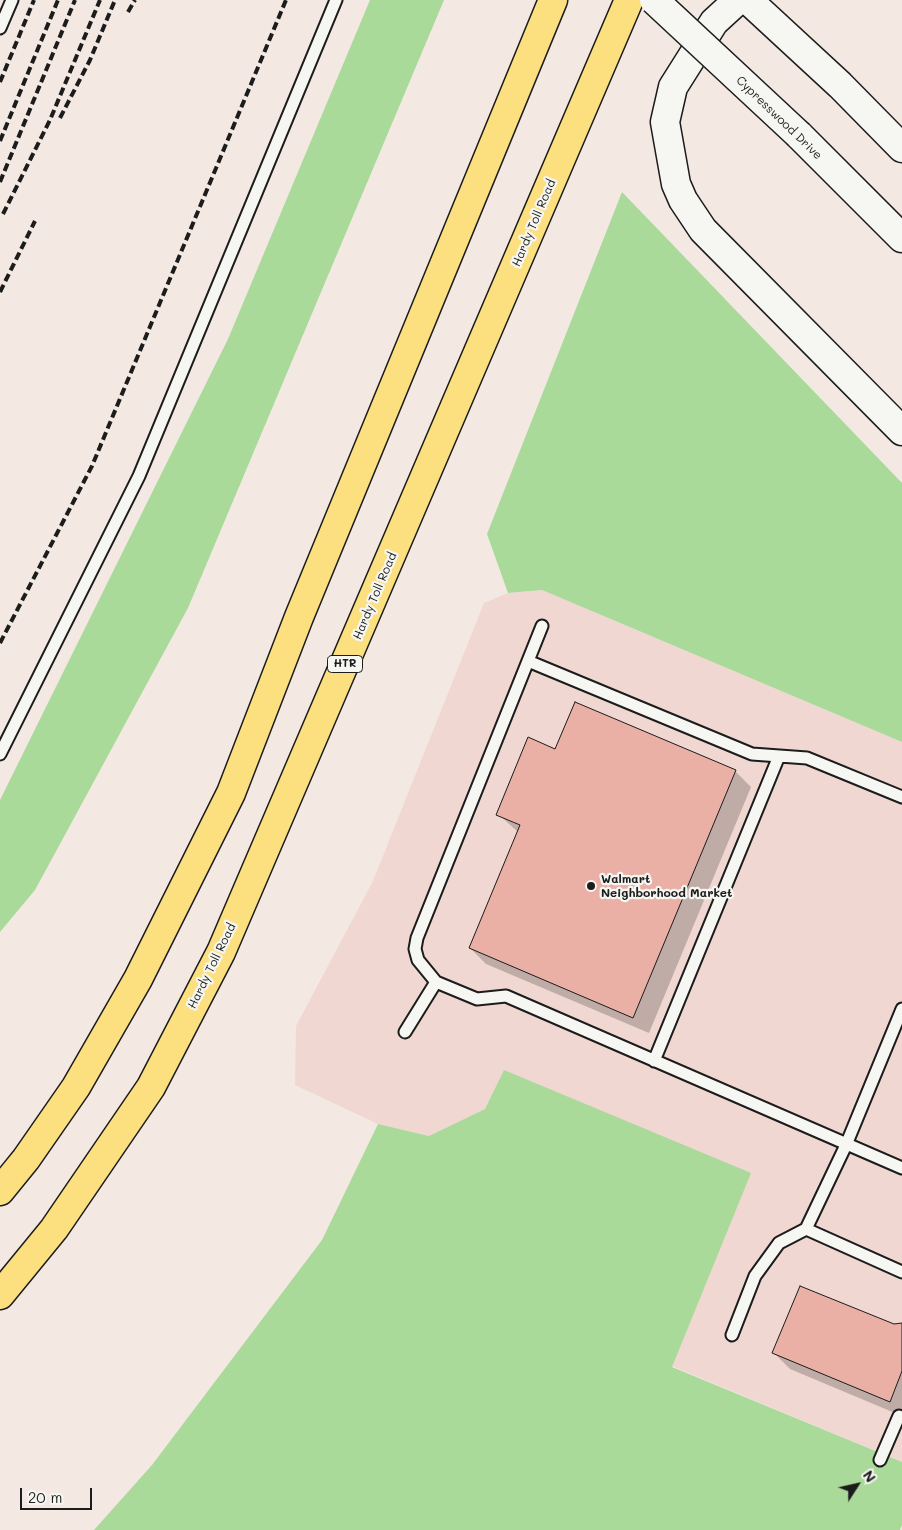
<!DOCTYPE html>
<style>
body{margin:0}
#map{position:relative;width:902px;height:1530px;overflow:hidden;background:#f4e8e3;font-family:Mali,sans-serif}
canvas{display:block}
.north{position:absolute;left:832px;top:1460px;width:50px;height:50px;-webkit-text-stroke:4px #f6f6f2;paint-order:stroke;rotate:55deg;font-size:14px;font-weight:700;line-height:20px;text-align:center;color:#1c1c1c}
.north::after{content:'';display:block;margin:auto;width:18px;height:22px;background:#1c1c1c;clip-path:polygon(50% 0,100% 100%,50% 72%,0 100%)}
.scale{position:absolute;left:20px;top:1488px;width:72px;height:22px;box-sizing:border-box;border:2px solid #1c1c1c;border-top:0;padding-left:6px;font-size:15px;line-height:18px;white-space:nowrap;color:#1c1c1c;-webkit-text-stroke:4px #f6f6f2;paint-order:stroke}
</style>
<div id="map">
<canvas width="902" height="1530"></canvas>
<div class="north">N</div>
<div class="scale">20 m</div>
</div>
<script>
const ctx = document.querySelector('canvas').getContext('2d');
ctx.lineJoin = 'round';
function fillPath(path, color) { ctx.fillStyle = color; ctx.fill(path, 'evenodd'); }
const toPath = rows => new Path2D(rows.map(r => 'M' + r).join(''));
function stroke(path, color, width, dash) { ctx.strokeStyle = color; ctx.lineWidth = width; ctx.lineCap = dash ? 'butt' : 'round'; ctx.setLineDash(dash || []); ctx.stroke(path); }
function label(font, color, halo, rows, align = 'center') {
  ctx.font = font + ' Mali,sans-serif'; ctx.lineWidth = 4.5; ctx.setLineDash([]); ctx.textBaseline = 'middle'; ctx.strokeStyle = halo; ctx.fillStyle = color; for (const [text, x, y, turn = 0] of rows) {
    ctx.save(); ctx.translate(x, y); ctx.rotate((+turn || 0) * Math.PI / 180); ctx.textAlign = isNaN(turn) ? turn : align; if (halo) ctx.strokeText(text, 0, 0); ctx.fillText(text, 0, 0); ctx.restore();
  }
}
fillPath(toPath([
 [542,590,902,742,902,1462,672,1366,504,1071,485,1109,429,1136,378,1124,295,1085,296,1026,373,881,484,603,508,593]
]), '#f1d7d1');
fillPath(toPath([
 [370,0,444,0,188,608,35,890,0,932,0,800,228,339],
 [622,192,902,483,902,742,542,590,508,593,487,534],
 [504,1070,751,1173,672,1367,902,1462,902,1525,900,1530,94,1530,152,1465,322,1240,378,1124,429,1136,485,1109]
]), '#a9da9a');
fillPath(toPath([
 [556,750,735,771,751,787,649,1033,486,964,470,948,518,832,498,814],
 [902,1324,902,1416,790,1369,774,1353]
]), '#0003');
const building = toPath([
 [575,702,736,770,633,1018,469,948,520,825,496,815,528,737,555,749,575,702],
 [800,1286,894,1324,902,1323,902,1371,890,1402,772,1353,800,1286]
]);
fillPath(building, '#eab0a6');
stroke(building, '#1c1c1c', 1);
const service = toPath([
 [0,28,12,0],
 [542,626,417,938,415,949,418,960,436,982,477,999,506,996,902,1168],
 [528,661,752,754,807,758,902,797],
 [0,754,139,476,336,0],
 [902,1009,846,1145,806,1229,902,1272],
 [405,1032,436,982],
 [654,1061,779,756],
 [732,1335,755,1276,779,1243,806,1229],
 [880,1460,899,1416]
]);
const secondary = toPath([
 [738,0,714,22,673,87,665,122,676,184,683,200,703,230,902,431],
 [748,0,840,85,902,148],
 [799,135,902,238]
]);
const motorway = toPath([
 [0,1191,26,1159,76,1087,138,979,231,793,299,617,553,0],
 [0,1295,54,1229,151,1087,221,952,629,0]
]);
stroke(service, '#1c1c1c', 15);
stroke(secondary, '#1c1c1c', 31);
stroke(motorway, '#1c1c1c', 31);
stroke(service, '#f6f6f2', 11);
stroke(secondary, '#f6f6f2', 28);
stroke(motorway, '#fce080', 28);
stroke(toPath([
 [128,12,135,0],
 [0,82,34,0],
 [60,118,90,60,115,0],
 [0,141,58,0],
 [0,182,75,0],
 [3,214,50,120,100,0],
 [0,292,35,221],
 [0,643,92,466,286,0]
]), '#1c1c1c', 4, [8, 4]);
const secondaryBridge = toPath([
 [654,0,799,135]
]);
stroke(secondaryBridge, '#1c1c1c', 31, []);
stroke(secondaryBridge, '#f6f6f2', 28);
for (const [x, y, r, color] of [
 [591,886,5,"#1c1c1c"]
]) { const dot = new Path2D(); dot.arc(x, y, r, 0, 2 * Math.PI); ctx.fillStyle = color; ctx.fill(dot); stroke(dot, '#f6f6f2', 2); }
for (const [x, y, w] of [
 [345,664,35]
]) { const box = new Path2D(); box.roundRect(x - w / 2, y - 8.5, w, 17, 4); ctx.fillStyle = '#f6f6f2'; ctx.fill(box); stroke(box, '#1c1c1c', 1); }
label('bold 11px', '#1c1c1c', null, [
 ["HTR",345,664]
]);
label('12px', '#1c1c1c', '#f6f6f2', [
 ["Cypresswood Drive",779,118,44],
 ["Hardy Toll Road",534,223,-67],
 ["Hardy Toll Road",375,596,-67],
 ["Hardy Toll Road",212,966,-64]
]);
label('bold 12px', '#1c1c1c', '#f6f6f2', [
 ["Walmart",601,879],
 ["Neighborhood Market",601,893]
], 'left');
</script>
